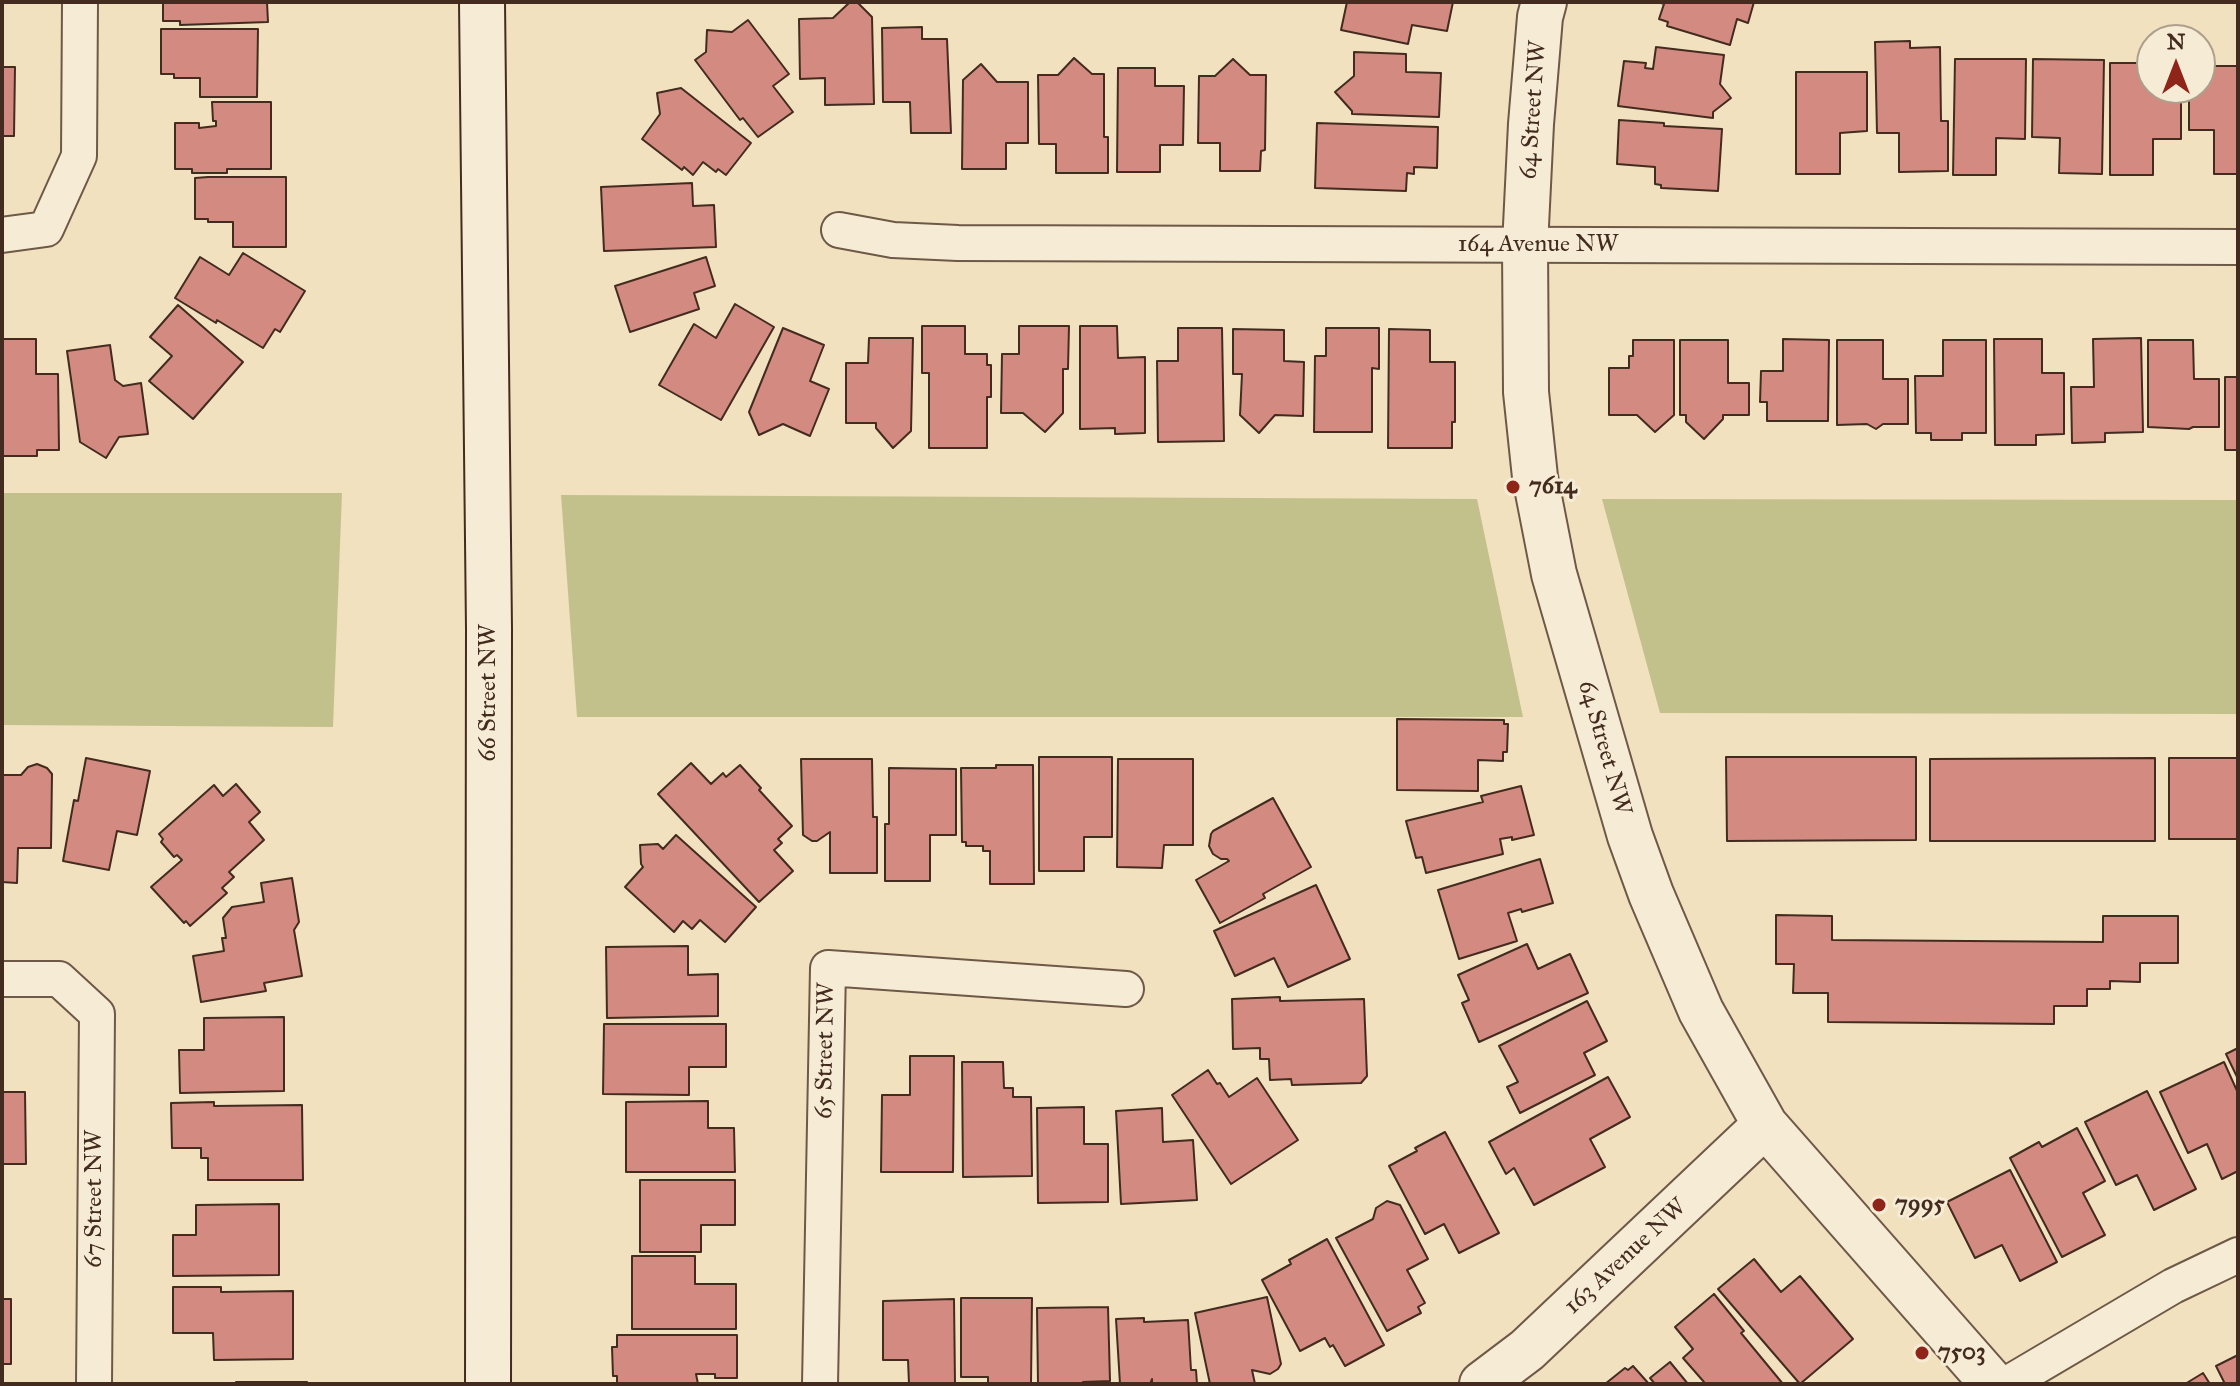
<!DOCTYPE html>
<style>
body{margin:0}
#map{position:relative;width:2240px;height:1386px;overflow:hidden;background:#f1e1bf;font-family:"IM FELL Great Primer",serif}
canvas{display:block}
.frame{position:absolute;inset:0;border:4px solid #432b1f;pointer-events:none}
.north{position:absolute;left:2136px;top:24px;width:80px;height:80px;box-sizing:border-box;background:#f6ecd5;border:2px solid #ae9f8c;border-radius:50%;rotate:0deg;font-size:22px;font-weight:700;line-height:32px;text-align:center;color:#432b1f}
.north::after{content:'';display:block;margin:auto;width:28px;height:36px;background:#8f2418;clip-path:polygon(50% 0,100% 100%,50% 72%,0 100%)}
</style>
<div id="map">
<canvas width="2240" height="1386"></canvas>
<div class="frame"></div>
<div class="north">N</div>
</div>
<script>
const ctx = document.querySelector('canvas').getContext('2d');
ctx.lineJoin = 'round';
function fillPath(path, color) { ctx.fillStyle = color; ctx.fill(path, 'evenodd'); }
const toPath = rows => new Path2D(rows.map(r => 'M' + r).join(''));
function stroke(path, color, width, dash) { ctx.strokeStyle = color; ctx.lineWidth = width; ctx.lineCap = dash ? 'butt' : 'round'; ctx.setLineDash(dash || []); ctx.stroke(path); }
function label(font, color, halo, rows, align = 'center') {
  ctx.font = font + ' "IM FELL Great Primer",serif'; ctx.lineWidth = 6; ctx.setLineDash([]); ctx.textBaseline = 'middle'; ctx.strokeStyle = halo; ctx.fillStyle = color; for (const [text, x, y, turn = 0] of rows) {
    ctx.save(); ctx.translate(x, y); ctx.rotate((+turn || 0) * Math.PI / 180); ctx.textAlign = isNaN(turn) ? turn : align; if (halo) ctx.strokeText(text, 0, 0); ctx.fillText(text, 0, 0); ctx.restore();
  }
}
fillPath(toPath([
 [2,493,342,493,333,727,2,725],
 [561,495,1477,499,1523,717,577,717],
 [1602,499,2238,500,2238,714,1660,713]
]), '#c2c18c');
const building = toPath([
 [163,2,267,2,268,22,180,25,180,21,163,21,163,2],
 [850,2,857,2,872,17,874,104,825,105,825,78,800,79,799,19,833,18,850,2],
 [1347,2,1453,2,1447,31,1412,25,1408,44,1341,30,1347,2],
 [1658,2,1754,2,1748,23,1737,19,1730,45,1667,26,1668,22,1659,19,1664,4,1658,2],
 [748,20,789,74,773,86,793,112,758,137,743,118,740,120,695,60,706,52,707,30,732,32,748,20],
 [922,27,922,39,947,39,951,133,911,133,910,102,883,102,882,28,922,27],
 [161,29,258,29,257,97,200,97,200,78,174,78,174,74,161,74,161,29],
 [1910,41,1910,48,1940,47,1941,121,1948,121,1948,171,1899,172,1899,133,1877,133,1875,42,1910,41],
 [1656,47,1724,55,1720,84,1731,98,1713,112,1713,118,1618,106,1624,61,1646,63,1645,68,1653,69,1656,47],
 [1354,52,1406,54,1406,72,1441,73,1439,117,1352,114,1352,111,1335,92,1354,76,1354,52],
 [2151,52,2152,88,2181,88,2181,139,2153,139,2153,175,2110,175,2110,63,2151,63,2151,52],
 [1074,58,1092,74,1104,74,1104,137,1108,137,1108,173,1056,173,1056,144,1039,144,1038,75,1058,75,1074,58],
 [1233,59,1250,75,1266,75,1265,150,1261,151,1260,171,1220,171,1220,143,1198,143,1199,76,1215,76,1233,59],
 [1955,59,2026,59,2025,139,1996,138,1996,175,1953,175,1955,59],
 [2033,59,2104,60,2102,174,2059,173,2060,138,2032,137,2033,59],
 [981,64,997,82,1028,82,1028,143,1006,143,1006,169,962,169,963,80,981,64],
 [2200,66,2238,66,2238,174,2214,174,2214,130,2189,130,2189,88,2200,88,2200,66],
 [2,67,15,67,14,136,2,136,2,67],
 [1118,68,1155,68,1155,86,1184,86,1183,145,1160,145,1160,172,1117,172,1118,68],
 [1796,72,1867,72,1867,131,1840,133,1840,174,1796,174,1796,72],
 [681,88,751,143,726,175,718,169,716,172,703,162,693,175,684,167,682,170,642,139,660,114,657,93,681,88],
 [212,102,271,102,271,169,227,169,227,173,192,173,192,169,175,169,175,123,199,123,199,128,216,126,216,121,213,121,212,102],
 [1619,120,1664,123,1664,126,1722,129,1718,191,1661,188,1661,185,1655,184,1655,167,1617,164,1619,120],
 [1317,123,1438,127,1437,168,1414,167,1414,174,1407,173,1406,191,1315,188,1317,123],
 [208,177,286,177,286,247,233,247,233,222,208,222,208,219,195,219,195,178,208,177],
 [692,183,693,206,714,205,716,247,604,251,601,187,692,183],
 [243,253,305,291,280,332,275,329,263,348,217,320,216,323,175,298,200,257,229,275,243,253],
 [706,257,715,286,694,293,699,309,630,332,615,286,706,257],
 [735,304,774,327,721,420,659,385,694,324,716,338,735,304],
 [178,305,243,362,193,419,149,381,172,356,150,337,178,305],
 [922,326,965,326,965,354,987,354,987,365,991,365,991,397,987,397,987,448,929,448,929,373,922,373,922,326],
 [1019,326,1069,326,1068,369,1063,369,1063,413,1045,432,1023,413,1001,413,1002,354,1019,354,1019,326],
 [1080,326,1117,326,1118,358,1145,357,1145,433,1115,434,1115,428,1080,429,1080,326],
 [783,328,824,345,810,381,829,389,810,436,783,424,759,435,749,412,783,328],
 [1178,328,1222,328,1224,441,1158,442,1157,361,1178,361,1178,328],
 [1326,328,1379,328,1379,369,1372,368,1372,432,1314,432,1315,356,1326,356,1326,328],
 [1233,329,1284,330,1284,361,1304,362,1303,416,1275,415,1259,433,1240,415,1242,374,1233,374,1233,329],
 [1389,329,1430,330,1430,362,1455,362,1455,422,1452,422,1452,448,1388,448,1389,329],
 [869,338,913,338,911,431,893,448,876,428,876,423,846,423,846,363,868,363,869,338],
 [2141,338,2143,432,2105,433,2105,442,2072,443,2071,387,2094,387,2093,339,2141,338],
 [2,339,36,339,36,374,58,374,59,450,37,450,37,456,2,456,2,339],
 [1783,339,1829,340,1828,421,1767,421,1767,402,1760,402,1761,371,1783,371,1783,339],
 [1994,339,2042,339,2042,373,2064,373,2064,434,2036,435,2036,445,1995,445,1994,339],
 [1633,340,1674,340,1674,415,1655,432,1637,415,1609,415,1609,368,1629,368,1629,356,1633,356,1633,340],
 [1680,340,1728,340,1728,383,1749,383,1749,415,1723,415,1723,419,1704,439,1686,422,1686,415,1680,415,1680,340],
 [1837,340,1883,340,1883,379,1908,379,1908,424,1883,424,1876,429,1867,424,1837,425,1837,340],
 [1943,340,1986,340,1986,433,1962,433,1962,440,1931,440,1931,433,1916,433,1915,376,1943,376,1943,340],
 [2148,340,2193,340,2194,379,2219,379,2219,427,2193,427,2189,429,2148,427,2148,340],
 [110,345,115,380,123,386,141,383,148,434,119,437,106,458,80,442,67,351,110,345],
 [2225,377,2238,377,2238,450,2225,450,2225,377],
 [1397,719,1504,720,1504,724,1508,724,1507,752,1503,752,1503,761,1478,760,1478,791,1397,790,1397,719],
 [1039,757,1112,757,1112,837,1084,837,1084,871,1039,871,1039,757],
 [1726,757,1916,757,1916,840,1727,841,1726,757],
 [86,758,150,771,137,835,117,831,109,870,63,861,74,800,78,801,86,758],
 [2155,758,2155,841,1930,841,1930,759,2155,758],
 [2169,758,2238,758,2238,839,2169,839,2169,758],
 [801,759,872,759,873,817,877,817,877,873,830,873,830,832,817,841,812,841,803,835,801,759],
 [1118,759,1193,759,1193,845,1164,845,1162,868,1117,867,1118,759],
 [691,763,711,784,723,773,726,777,740,765,761,788,759,790,792,826,778,839,782,843,774,850,793,871,759,902,658,794,691,763],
 [37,764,47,768,52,774,51,848,18,848,17,883,2,882,2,775,21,775,28,767,37,764],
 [996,765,1033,765,1034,884,990,884,990,851,983,851,983,846,966,846,966,842,962,842,961,768,996,768,996,765],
 [889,768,956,769,956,835,930,835,930,881,885,881,885,824,889,824,889,768],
 [236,784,260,812,249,822,264,840,229,872,234,877,222,888,227,893,190,926,186,921,184,923,151,887,182,860,177,855,174,857,161,842,163,839,159,834,214,785,223,796,236,784],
 [1521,786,1534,835,1512,840,1512,837,1500,839,1503,854,1426,873,1422,857,1416,858,1406,821,1483,802,1481,796,1521,786],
 [1273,798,1311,867,1263,894,1265,898,1220,923,1196,880,1229,861,1227,859,1221,859,1213,854,1209,846,1211,834,1213,831,1273,798],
 [676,835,756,907,725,942,700,920,692,929,683,921,674,932,625,887,643,867,641,864,640,845,658,844,663,849,676,835],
 [1540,859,1553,903,1522,912,1521,909,1508,913,1517,941,1459,959,1438,890,1540,859],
 [292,878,299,922,294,930,302,976,264,983,266,991,201,1002,193,956,224,951,222,938,226,938,223,918,232,907,264,902,261,883,292,878],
 [1316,885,1350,959,1288,987,1274,958,1235,976,1214,931,1316,885],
 [1776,915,1832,916,1832,940,2103,942,2103,916,2178,916,2178,963,2140,963,2140,982,2110,981,2110,989,2087,989,2087,1006,2054,1006,2054,1024,1828,1022,1828,993,1793,993,1794,964,1776,964,1776,915],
 [1527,944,1538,969,1570,954,1588,993,1479,1042,1462,1003,1469,1000,1458,975,1527,944],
 [688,946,688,975,718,974,718,1016,607,1018,606,947,688,946],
 [1280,997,1280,1001,1364,999,1367,1076,1361,1083,1292,1085,1291,1079,1270,1080,1269,1059,1260,1059,1260,1048,1233,1049,1232,999,1280,997],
 [1587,1001,1607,1041,1584,1053,1595,1075,1520,1113,1507,1087,1518,1082,1499,1046,1587,1001],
 [284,1017,284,1091,180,1093,179,1050,204,1050,204,1018,284,1017],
 [604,1024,726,1024,726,1067,689,1067,689,1095,603,1094,604,1024],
 [2238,1048,2238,1079,2226,1054,2238,1048],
 [910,1056,954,1056,953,1172,881,1172,882,1095,910,1095,910,1056],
 [962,1062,1003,1062,1004,1088,1013,1088,1013,1097,1031,1097,1032,1176,963,1177,962,1062],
 [2224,1062,2238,1093,2238,1171,2222,1179,2207,1144,2188,1153,2160,1092,2224,1062],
 [1208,1070,1217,1084,1220,1083,1229,1097,1257,1078,1298,1140,1231,1184,1172,1095,1208,1070],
 [1608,1077,1630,1117,1590,1139,1605,1167,1534,1205,1514,1168,1506,1174,1489,1142,1608,1077],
 [2147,1091,2196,1189,2154,1210,2137,1175,2116,1185,2085,1122,2147,1091],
 [2,1092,25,1092,26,1164,2,1164,2,1092],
 [708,1101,708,1128,734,1128,735,1172,626,1172,626,1102,708,1101],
 [214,1102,214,1106,302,1105,303,1180,208,1180,208,1158,201,1158,201,1148,172,1148,171,1103,214,1102],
 [1084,1107,1084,1144,1108,1144,1108,1202,1038,1203,1037,1108,1084,1107],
 [1162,1108,1163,1142,1193,1140,1197,1200,1121,1204,1116,1111,1162,1108],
 [2077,1128,2105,1181,2083,1193,2105,1235,2062,1257,2010,1158,2039,1142,2042,1147,2077,1128],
 [1445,1132,1499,1233,1459,1253,1444,1224,1425,1234,1389,1166,1417,1151,1415,1148,1445,1132],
 [2010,1170,2057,1262,2020,1281,2002,1245,1975,1258,1947,1202,2010,1170],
 [640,1180,735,1180,735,1225,701,1225,701,1252,640,1252,640,1180],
 [1387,1201,1400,1205,1428,1259,1407,1270,1425,1303,1418,1307,1421,1313,1387,1331,1336,1238,1373,1219,1376,1208,1387,1201],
 [279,1204,279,1275,173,1276,173,1235,196,1235,196,1205,279,1204],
 [1327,1239,1384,1345,1345,1366,1333,1345,1330,1347,1325,1338,1300,1351,1262,1280,1291,1264,1289,1260,1327,1239],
 [632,1256,695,1256,695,1284,736,1284,736,1329,632,1329,632,1256],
 [1754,1259,1781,1292,1800,1276,1853,1339,1800,1384,1718,1289,1754,1259],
 [173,1287,221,1287,221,1292,293,1291,293,1359,214,1360,213,1333,173,1333,173,1287],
 [1714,1294,1744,1331,1741,1333,1783,1384,1701,1384,1704,1382,1683,1358,1693,1349,1675,1327,1714,1294],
 [1267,1297,1281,1364,1278,1369,1270,1374,1252,1370,1255,1384,1210,1384,1195,1313,1267,1297],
 [961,1298,1032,1298,1031,1384,988,1384,988,1377,961,1377,961,1298],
 [2,1299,11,1299,11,1364,2,1364,2,1299],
 [954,1299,955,1384,909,1384,908,1360,883,1360,883,1301,954,1299],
 [1108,1307,1110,1381,1083,1382,1083,1384,1038,1384,1037,1308,1108,1307],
 [1144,1318,1144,1322,1188,1320,1191,1370,1196,1370,1197,1384,1152,1384,1152,1379,1150,1384,1120,1384,1116,1319,1144,1318],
 [617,1335,737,1335,737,1378,715,1378,715,1374,696,1374,698,1384,617,1384,617,1376,613,1376,612,1347,617,1347,617,1335],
 [2238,1355,2238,1384,2225,1384,2216,1366,2238,1355],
 [1670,1362,1688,1384,1655,1384,1650,1378,1670,1362],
 [1633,1366,1649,1384,1605,1384,1625,1368,1628,1370,1633,1366],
 [2203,1373,2210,1384,2185,1384,2203,1373],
 [236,1382,307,1382,307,1384,236,1384,236,1382]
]);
fillPath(building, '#d38a80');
stroke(building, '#432b1f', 2);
const minor = toPath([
 [839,230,893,240,958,243,2238,247],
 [2,235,46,229,79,156,80,2],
 [2,979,59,979,97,1014,94,1384],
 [820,1384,828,968,1126,989],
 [2007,1384,2173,1286,2238,1255]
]);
const tertiary = toPath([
 [1544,2,1540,17,1531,124,1525,246,1526,392,1535,477,1554,574,1630,836,1651,894,1701,1011,1765,1125,1993,1384],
 [1482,1384,1527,1350,1765,1125]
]);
const secondary = toPath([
 [482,2,489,629,488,1384]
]);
stroke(minor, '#6e5847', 38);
stroke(tertiary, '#6e5847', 48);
stroke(secondary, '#432b1f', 48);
stroke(minor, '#f6ecd5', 34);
stroke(tertiary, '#f6ecd5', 44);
stroke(secondary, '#f6ecd5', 44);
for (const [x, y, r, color] of [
 [1513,487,8,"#8f2418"],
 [1879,1205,8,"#8f2418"],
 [1922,1353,8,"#8f2418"]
]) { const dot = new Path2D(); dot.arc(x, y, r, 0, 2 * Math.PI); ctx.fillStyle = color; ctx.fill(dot); stroke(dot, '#f6ecd5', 3); }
label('24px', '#432b1f', '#f6ecd5', [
 ["64 Street NW",1534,110,-86],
 ["164 Avenue NW",1538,245],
 ["66 Street NW",489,693,-90],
 ["64 Street NW",1604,748,74],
 ["65 Street NW",826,1051,-89],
 ["67 Street NW",95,1199,-90],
 ["163 Avenue NW",1626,1257,-43]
]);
label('bold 24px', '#432b1f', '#f6ecd5', [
 ["7614",1529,487],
 ["7995",1895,1205],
 ["7503",1938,1353]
], 'left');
</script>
